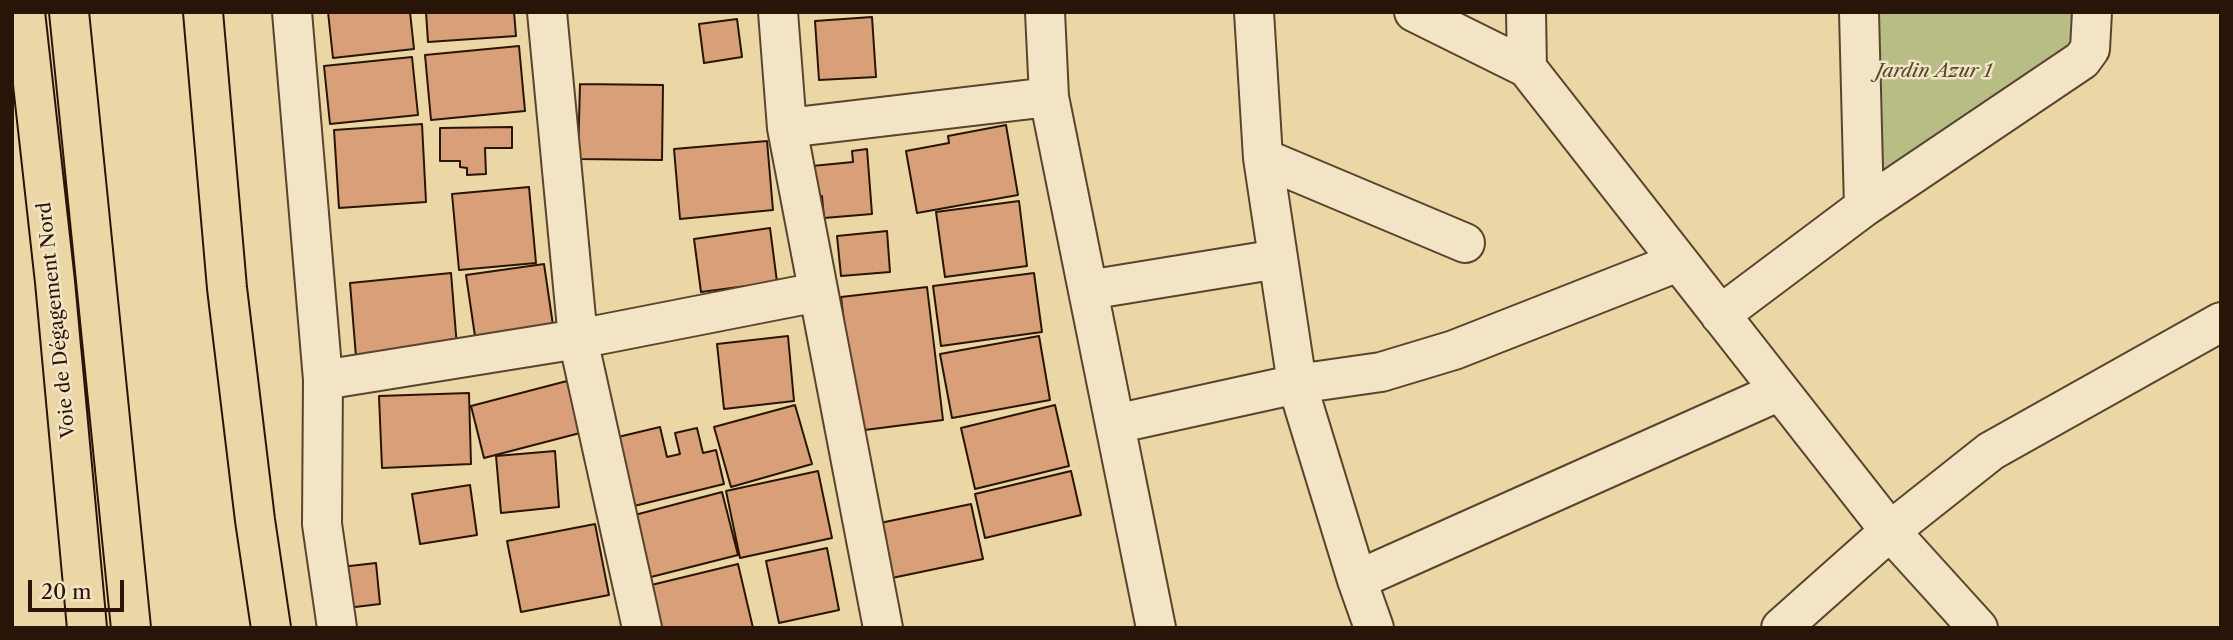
<!DOCTYPE html>
<meta charset="utf-8">
<style>
body{margin:0}
#map{position:relative;width:2233px;height:640px;overflow:hidden;background:#ebd6a5;font-family:"Libre Caslon Text",serif}
canvas{display:block}
.frame{position:absolute;inset:0;border:14px solid #281507;pointer-events:none}
.scale{position:absolute;left:28px;top:580px;width:96px;height:32px;box-sizing:border-box;border:4px solid #281507;border-top:0;padding-left:9px;font-size:21px;line-height:24px;white-space:nowrap;color:#281507;-webkit-text-stroke:5px #f2e4c4;paint-order:stroke}
</style>
<div id="map">
<canvas width="2233" height="640"></canvas>
<div class="frame"></div>
<div class="scale">20 m</div>
</div>
<script>
const ctx = document.querySelector('canvas').getContext('2d');
ctx.lineJoin = 'round';
function fillPath(path, color) { ctx.fillStyle = color; ctx.fill(path, 'evenodd'); }
const toPath = rows => new Path2D(rows.map(r => 'M' + r).join(''));
function stroke(path, color, width, dash) { ctx.strokeStyle = color; ctx.lineWidth = width; ctx.lineCap = dash ? 'butt' : 'round'; ctx.setLineDash(dash || []); ctx.stroke(path); }
function label(font, color, halo, rows, align = 'center') {
  ctx.font = font + ' "Libre Caslon Text",serif'; ctx.lineWidth = 5; ctx.setLineDash([]); ctx.textBaseline = 'middle'; ctx.strokeStyle = halo; ctx.fillStyle = color; for (const [text, x, y, turn = 0] of rows) {
    ctx.save(); ctx.translate(x, y); ctx.rotate((+turn || 0) * Math.PI / 180); ctx.textAlign = isNaN(turn) ? turn : align; if (halo) ctx.strokeText(text, 0, 0); ctx.fillText(text, 0, 0); ctx.restore();
  }
}
fillPath(toPath([
 [1874,12,2080,12,2078,44,1876,184]
]), '#b8bd86');
const building = toPath([
 [328,12,410,12,414,49,333,58,328,12],
 [426,12,514,12,516,36,428,42,426,12],
 [872,17,876,77,819,80,815,21,872,17],
 [737,19,742,57,704,63,699,24,737,19],
 [519,46,525,111,431,120,425,55,519,46],
 [412,57,418,115,330,124,324,66,412,57],
 [580,84,663,85,662,160,578,159,580,84],
 [422,124,426,202,339,208,334,130,422,124],
 [1006,125,1018,195,917,213,906,151,949,143,948,136,1006,125],
 [512,127,512,148,485,148,486,174,467,175,467,168,460,167,460,161,440,161,440,128,512,127],
 [767,141,773,210,680,219,674,149,767,141],
 [867,149,872,214,824,218,822,196,815,196,812,166,853,162,852,151,867,149],
 [529,187,536,263,459,270,452,194,529,187],
 [1019,201,1027,266,945,277,936,212,1019,201],
 [770,228,777,282,701,292,694,239,770,228],
 [887,231,890,272,841,276,837,236,887,231],
 [544,264,554,332,476,343,466,275,544,264],
 [451,273,457,347,356,357,350,283,451,273],
 [1034,273,1042,332,941,346,933,286,1034,273],
 [927,287,943,420,857,431,841,297,927,287],
 [788,336,794,401,724,409,717,344,788,336],
 [1039,336,1050,400,952,418,940,354,1039,336],
 [567,381,580,433,484,458,471,406,567,381],
 [469,393,471,464,382,468,379,396,469,393],
 [795,405,812,464,731,487,714,427,795,405],
 [1055,405,1069,466,975,489,961,428,1055,405],
 [660,427,667,457,680,454,675,433,697,428,703,453,716,450,724,484,634,506,618,437,660,427],
 [555,451,559,507,501,513,496,456,555,451],
 [818,471,832,538,740,558,726,491,818,471],
 [1071,471,1081,515,985,538,975,494,1071,471],
 [470,485,477,535,420,544,412,494,470,485],
 [722,492,738,555,647,578,631,516,722,492],
 [971,504,983,559,892,578,880,523,971,504],
 [595,524,609,595,521,612,507,541,595,524],
 [827,548,839,610,779,623,766,561,827,548],
 [376,563,380,604,347,608,341,567,376,563],
 [738,564,753,628,652,628,643,587,738,564]
]);
fillPath(building, '#d99f79');
stroke(building, '#281507', 2);
const minor = toPath([
 [292,12,323,380,322,524,337,628],
 [547,12,578,339,642,628],
 [778,12,787,128,883,628],
 [1045,12,1049,97,1156,628],
 [1254,12,1263,158,1297,384,1357,580,1374,628],
 [1414,12,1527,68,1890,531,1978,628],
 [1526,12,1527,68],
 [1859,12,1864,207],
 [787,128,1049,97],
 [1263,158,1465,243],
 [1088,290,1278,259],
 [1720,315,1864,207,2082,60,2090,49,2092,12],
 [323,380,578,339,818,292],
 [1115,424,1297,384,1381,372,1454,350,1678,262],
 [1357,580,1780,391],
 [1781,628,1890,531,1991,451,2221,322]
]);
const major = toPath([
 [203,12,227,288,255,520,271,628]
]);
const highway = toPath([
 [25,12,55,282,87,628],
 [69,12,131,628]
]);
stroke(minor, '#59452e', 42);
stroke(major, '#281507', 42);
stroke(highway, '#281507', 42);
stroke(minor, '#f2e4c4', 38);
stroke(major, '#ebd6a5', 38);
stroke(highway, '#ebd6a5', 38);
label('italic 19px', '#53472d', '#f2e4c4', [
 ["Jardin Azur 1",1934,72]
]);
label('19px', '#281507', '#f2e4c4', [
 ["Voie de Dégagement Nord",57,320,-96]
]);
</script>
